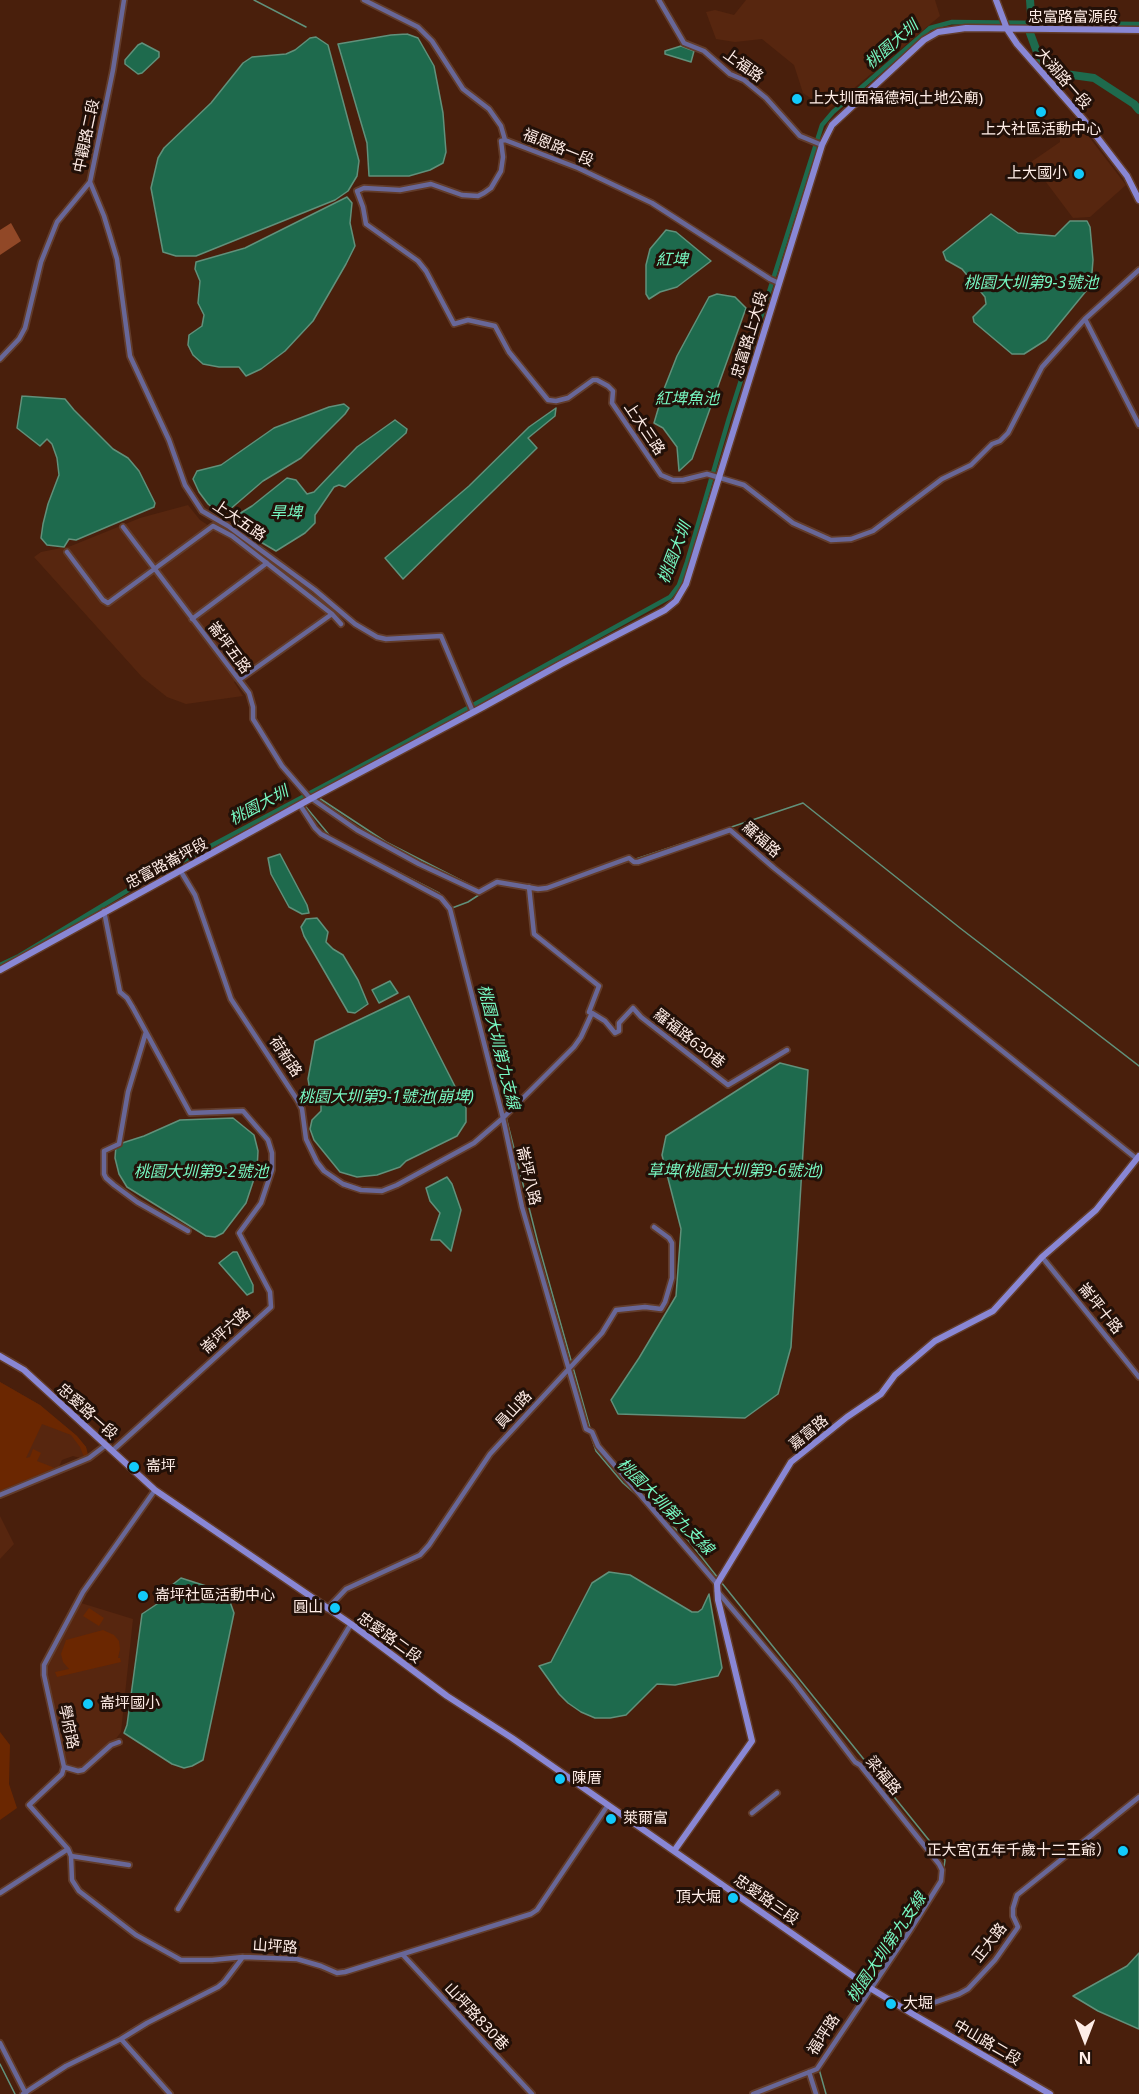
<!DOCTYPE html>
<meta charset="utf-8">
<style>
body{margin:0}
#map{position:relative;width:1139px;height:2094px;overflow:hidden;background:#491f0c;font-family:"Noto Sans",sans-serif}
canvas{display:block}
.north{position:absolute;left:1055px;top:2010px;width:60px;height:60px;-webkit-text-stroke:4px #221008;paint-order:stroke;rotate:180deg;font-size:16px;font-weight:700;line-height:24px;text-align:center;color:#feece6}
.north::after{content:'';display:block;margin:auto;width:21px;height:27px;background:#feece6;clip-path:polygon(50% 0,100% 100%,50% 72%,0 100%)}
</style>
<div id="map">
<canvas width="1139" height="2094"></canvas>
<div class="north">N</div>
</div>
<script>
const ctx = document.querySelector('canvas').getContext('2d');
ctx.lineJoin = 'round';
function fillPath(path, color) { ctx.fillStyle = color; ctx.fill(path, 'evenodd'); }
const toPath = rows => new Path2D(rows.map(r => 'M' + r).join(''));
function stroke(path, color, width, dash) { ctx.strokeStyle = color; ctx.lineWidth = width; ctx.lineCap = dash ? 'butt' : 'round'; ctx.setLineDash(dash || []); ctx.stroke(path); }
function label(font, color, halo, rows, align = 'center') {
  ctx.font = font + ' "Noto Sans","Noto Sans TC",sans-serif'; ctx.lineWidth = 6; ctx.setLineDash([]); ctx.textBaseline = 'middle'; ctx.strokeStyle = halo; ctx.fillStyle = color; for (const [text, x, y, turn = 0] of rows) {
    ctx.save(); ctx.translate(x, y); ctx.rotate((+turn || 0) * Math.PI / 180); ctx.textAlign = isNaN(turn) ? turn : align; if (halo) ctx.strokeText(text, 0, 0); ctx.fillText(text, 0, 0); ctx.restore();
  }
}
fillPath(toPath([
 [746,0,935,0,940,16,828,110,803,93,794,65,762,39,735,42,716,39,706,12,715,10,734,15],
 [1076,120,1126,185,1090,217,1073,218,1031,162,1060,142,1059,131],
 [188,505,200,520,248,551,326,614,234,682,243,696,186,704,167,697,142,677,34,557,41,552,71,546,140,518],
 [0,1382,40,1405,77,1436,86,1447,88,1455,80,1458,73,1456,62,1460,59,1467,0,1491],
 [0,1516,14,1544,0,1559],
 [81,1603,133,1619,121,1732,115,1740,80,1768,73,1769,65,1763,47,1676,48,1663]
]), '#57260f');
fillPath(toPath([
 [0,1382,40,1405,77,1436,86,1447,88,1455,84,1457,80,1447,71,1435,42,1424,26,1458,30,1457,33,1449,41,1453,37,1461,55,1468,0,1491],
 [89,1608,104,1618,99,1626,83,1616],
 [103,1630,114,1635,119,1641,120,1649,118,1658,120,1658,121,1662,57,1677,55,1672,69,1669,63,1662,61,1654,66,1640],
 [0,1732,10,1745,9,1784,17,1808,0,1820]
]), '#6b2701');
fillPath(toPath([
 [11,223,21,241,0,255,0,230]
]), '#914827');
const water = toPath([
 [407,34,418,38,434,66,443,113,446,152,443,163,430,170,409,176,369,176,367,143,338,44,391,35,407,34],
 [316,37,328,45,359,161,357,176,348,191,335,200,196,256,176,256,163,252,151,188,158,158,164,148,211,103,243,63,252,57,286,54,295,50,310,38,316,37],
 [142,43,159,52,159,57,142,73,138,74,125,64,125,60,138,45,142,43],
 [681,46,694,51,691,62,665,54,665,51,681,46],
 [347,197,352,203,350,223,355,246,346,264,313,321,285,351,261,369,246,376,239,367,219,367,203,364,193,355,188,345,189,335,202,326,204,315,198,303,200,281,195,269,196,262,245,248,347,197],
 [991,214,1018,233,1055,236,1070,221,1087,221,1090,227,1093,260,1091,285,1046,340,1024,354,1012,354,974,322,973,317,986,304,985,297,962,269,946,260,943,252,991,214],
 [666,230,676,232,711,261,677,287,660,292,649,299,646,294,646,265,650,249,666,230],
 [717,294,735,297,746,308,692,459,679,471,677,447,663,428,654,423,664,389,677,356,709,297,717,294],
 [22,396,65,399,74,410,113,449,128,458,139,471,155,503,154,507,76,540,69,539,64,547,47,545,41,538,43,524,48,504,59,475,57,458,52,444,47,439,40,446,17,428,22,396],
 [344,404,349,408,345,414,301,458,263,481,228,511,220,514,208,504,199,492,193,479,197,471,221,465,274,428,329,407,344,404],
 [556,408,555,416,528,438,537,448,403,579,385,558,469,486,529,427,556,408],
 [395,420,407,429,406,433,345,487,339,485,334,487,315,515,315,523,305,533,276,551,259,541,254,543,237,526,239,514,252,506,287,478,296,480,307,494,314,492,357,447,395,420],
 [280,854,307,905,309,913,302,914,289,907,271,874,268,858,280,854],
 [317,918,328,932,326,942,333,949,343,955,358,980,368,1004,355,1013,348,1012,304,936,301,927,306,919,317,918],
 [390,981,398,993,379,1003,372,990,390,981],
 [409,996,466,1108,466,1122,457,1136,406,1161,400,1167,377,1175,357,1177,340,1172,314,1140,310,1129,312,1120,321,1111,321,1103,310,1091,308,1079,315,1041,409,996],
 [780,1063,808,1070,791,1347,778,1394,745,1418,618,1414,611,1400,639,1358,676,1296,681,1229,662,1155,666,1136,780,1063],
 [233,1118,254,1135,258,1151,257,1170,246,1203,223,1233,215,1237,206,1236,127,1187,119,1174,115,1158,116,1145,144,1136,180,1120,233,1118],
 [447,1177,452,1184,461,1210,451,1251,440,1240,431,1240,440,1213,430,1201,426,1188,447,1177],
 [233,1252,237,1252,253,1285,253,1292,247,1295,219,1263,233,1252],
 [609,1572,630,1575,692,1612,698,1612,702,1609,709,1594,722,1668,718,1676,675,1685,657,1684,626,1715,610,1718,595,1718,581,1712,568,1703,559,1694,539,1666,551,1662,592,1583,609,1572],
 [181,1578,222,1591,229,1599,234,1613,203,1760,192,1766,184,1768,172,1764,124,1733,127,1725,142,1614,166,1598,167,1589,181,1578],
 [1139,1953,1139,2029,1098,2011,1073,1996,1127,1966,1139,1953]
]);
fillPath(water, '#1e6a4d');
stroke(water, '#61917b', 1.5);
stroke(toPath([
 [254,0,306,27],
 [311,792,313,794],
 [300,798,301,800],
 [319,798,386,842,476,888],
 [306,807,330,836],
 [334,839,439,893,443,897],
 [633,860,803,803,960,928,1139,1066],
 [611,867,629,861],
 [497,885,508,886],
 [452,908,468,902,485,891],
 [456,922,504,1113],
 [506,1117,538,1243,590,1428],
 [590,1433,596,1451,623,1483,639,1497],
 [663,1518,688,1540,718,1578],
 [721,1582,945,1860,944,1867],
 [930,1903,938,1889],
 [0,2064,15,2094],
 [819,2069,826,2094]
]), '#61917b', 1.5);
stroke(toPath([
 [0,965,19,956,130,889,404,743,670,597,679,585,687,562,729,418,822,125,833,112,930,28,952,22,1139,24]
]), '#1e6a4d', 4.5);
stroke(toPath([
 [1030,0,1031,14],
 [1030,33,1040,60,1058,73,1094,78,1134,104,1139,110]
]), '#1e6a4d', 8);
const street = toPath([
 [364,0,418,27,432,41,463,89,489,109,501,126,505,140,578,168,652,203,770,279,779,283],
 [659,0,684,43,704,51,730,74,744,80,766,98,800,136,822,145],
 [505,140,501,141,503,157,501,171,491,188,484,193,478,196,462,195,431,184,400,190,364,188,357,191,363,207,366,224,418,261,426,271,454,324,468,320,495,326,509,352,548,400,556,401,568,398,593,380,597,380,608,386,613,391,612,403,661,475,673,480,683,480,707,474,744,485,793,523,831,540,851,539,873,531,942,479,971,465,992,444,1000,441,1008,433,1042,367,1085,319,1139,270],
 [90,182,104,216,117,259,130,356,169,440,185,485,202,511,228,526,315,590,355,624,377,637,386,639,441,636,473,712],
 [1085,319,1139,425],
 [0,359,19,339,25,328,41,262,57,222,90,182,113,70,124,0],
 [123,527,249,693,253,707,253,719,282,766,308,796,357,830,419,864,479,892,497,882,538,889,547,888,629,858,634,862,638,862,730,830,774,868,1137,1159],
 [67,552,103,600,108,603,213,526,232,536,332,614,341,624],
 [192,619,267,563],
 [239,680,332,614],
 [300,805,315,828,321,834,441,898,450,909,503,1118,522,1207,586,1429,592,1432,598,1446,717,1584],
 [180,870,195,895,231,999,298,1101,302,1109,306,1139,317,1162,324,1171,343,1184,361,1190,382,1191,397,1185,474,1143,503,1118,574,1047,581,1037,592,1013,589,1012,599,986,534,934,529,887],
 [104,911,120,992,127,998,133,1008,190,1113,243,1111,268,1140,272,1153,272,1170,261,1203,239,1233,270,1292,271,1307,112,1451],
 [592,1013,605,1021,615,1033,619,1031,619,1023,633,1008,641,1017,728,1085,787,1050],
 [146,1032,128,1092,119,1144,104,1151,104,1174,106,1178,114,1185,137,1202,188,1231],
 [1042,1257,1139,1377],
 [155,1490,83,1592,44,1665,44,1675,64,1767,62,1774,29,1805,68,1849,71,1856,72,1880,79,1891,136,1935,181,1960,212,1960,243,1957],
 [0,1495,89,1458,106,1445],
 [717,1591,794,1682,855,1762,860,1765,939,1864,942,1870,941,1881,909,1932,817,2069,753,2094],
 [327,1609,346,1589,420,1555,429,1545,490,1454,602,1333,616,1310,645,1307,661,1309,665,1302,672,1278,672,1243,669,1238,654,1227],
 [64,1767,78,1771,83,1770,111,1745,119,1742],
 [752,1813,777,1793],
 [71,1856,129,1865],
 [0,1893,68,1849],
 [178,1909,351,1624],
 [403,1955,532,2094],
 [911,2013,918,2008,959,1994,968,1989,995,1960,1016,1930,1018,1927,1013,1916,1013,1908,1017,1895,1139,1797],
 [121,2039,170,2094],
 [0,2043,26,2094],
 [809,2072,816,2094],
 [23,2094,66,2066,121,2039,147,2023,218,1987,224,1982,243,1957,297,1959,321,1966,337,1973,345,1972,531,1914,537,1910,608,1805]
]);
const secondary = toPath([
 [996,0,1007,29,1017,44,1084,120,1127,176,1139,200],
 [0,970,312,798,483,707,561,664,665,610,676,601,686,584,822,145,832,125,924,40,938,32,966,28,1139,30],
 [0,1356,24,1370,155,1490,351,1624,447,1696,512,1738,870,1988,911,2013,1050,2094],
 [674,1851,752,1741,718,1600,717,1584,791,1462,847,1417,881,1394,895,1375,935,1341,993,1311,1042,1257,1096,1210,1139,1156]
]);
stroke(street, '#623c2b', 8);
stroke(secondary, '#623c2b', 9);
stroke(street, '#686798', 4.5);
stroke(secondary, '#8987d5', 6);
for (const [x, y, r, color] of [
 [797,99,6,"#12cafb"],
 [1041,112,6,"#12cafb"],
 [1079,174,6,"#12cafb"],
 [134,1467,6,"#12cafb"],
 [143,1596,6,"#12cafb"],
 [335,1608,6,"#12cafb"],
 [88,1704,6,"#12cafb"],
 [560,1779,6,"#12cafb"],
 [611,1819,6,"#12cafb"],
 [1123,1851,6,"#12cafb"],
 [733,1898,6,"#12cafb"],
 [891,2004,6,"#12cafb"]
]) { const dot = new Path2D(); dot.arc(x, y, r, 0, 2 * Math.PI); ctx.fillStyle = color; ctx.fill(dot); stroke(dot, '#221008', 2); }
label('15px', '#feece6', '#221008', [
 ["忠富路富源段",1073,18],
 ["上福路",743,66,36],
 ["大湖路一段",1063,79,49],
 ["中觀路二段",87,136,-78],
 ["福恩路一段",558,148,22],
 ["忠富路上大段",750,335,-73],
 ["上大三路",644,429,56],
 ["上大五路",239,521,34],
 ["崙坪五路",229,648,53],
 ["羅福路",761,840,41],
 ["忠富路崙坪段",167,864,-28],
 ["羅福路630巷",689,1039,38],
 ["荷新路",285,1057,56],
 ["崙坪八路",528,1176,77],
 ["崙坪十路",1100,1309,51],
 ["崙坪六路",226,1331,-42],
 ["員山路",514,1410,-47],
 ["忠愛路一段",87,1412,42],
 ["嘉富路",809,1433,-39],
 ["忠愛路二段",389,1638,36],
 ["學府路",68,1727,78],
 ["梁福路",883,1776,50],
 ["忠愛路三段",766,1900,35],
 ["正大路",990,1943,-52],
 ["山坪路",275,1947,4],
 ["山坪路830巷",476,2017,47],
 ["福坪路",824,2035,-57],
 ["中山路二段",987,2043,30]
]);
label('15px', '#feece6', '#221008', [
 ["上大圳面福德祠(土地公廟)",809,99],
 ["上大社區活動中心",1041,130,"center"],
 ["上大國小",1067,174,"right"],
 ["崙坪",146,1467],
 ["崙坪社區活動中心",155,1596],
 ["圓山",323,1608,"right"],
 ["崙坪國小",100,1704],
 ["陳厝",572,1779],
 ["萊爾富",623,1819],
 ["正大宮(五年千歲十二王爺）",1111,1851,"right"],
 ["頂大堀",721,1898,"right"],
 ["大堀",903,2004]
], 'left');
label('italic 16px', '#77f8c2', '#221008', [
 ["桃園大圳",892,45,-41],
 ["紅埤",672,260],
 ["桃園大圳第9-3號池",1031,283],
 ["紅埤魚池",687,399],
 ["旱埤",286,513],
 ["桃園大圳",675,553,-69],
 ["桃園大圳",259,806,-28],
 ["桃園大圳第九支線",498,1047,76],
 ["桃園大圳第9-1號池(崩埤)",386,1097],
 ["草埤(桃園大圳第9-6號池)",735,1171],
 ["桃園大圳第9-2號池",201,1172],
 ["桃園大圳第九支線",665,1507,45],
 ["桃園大圳第九支線",887,1948,-56]
]);
</script>
